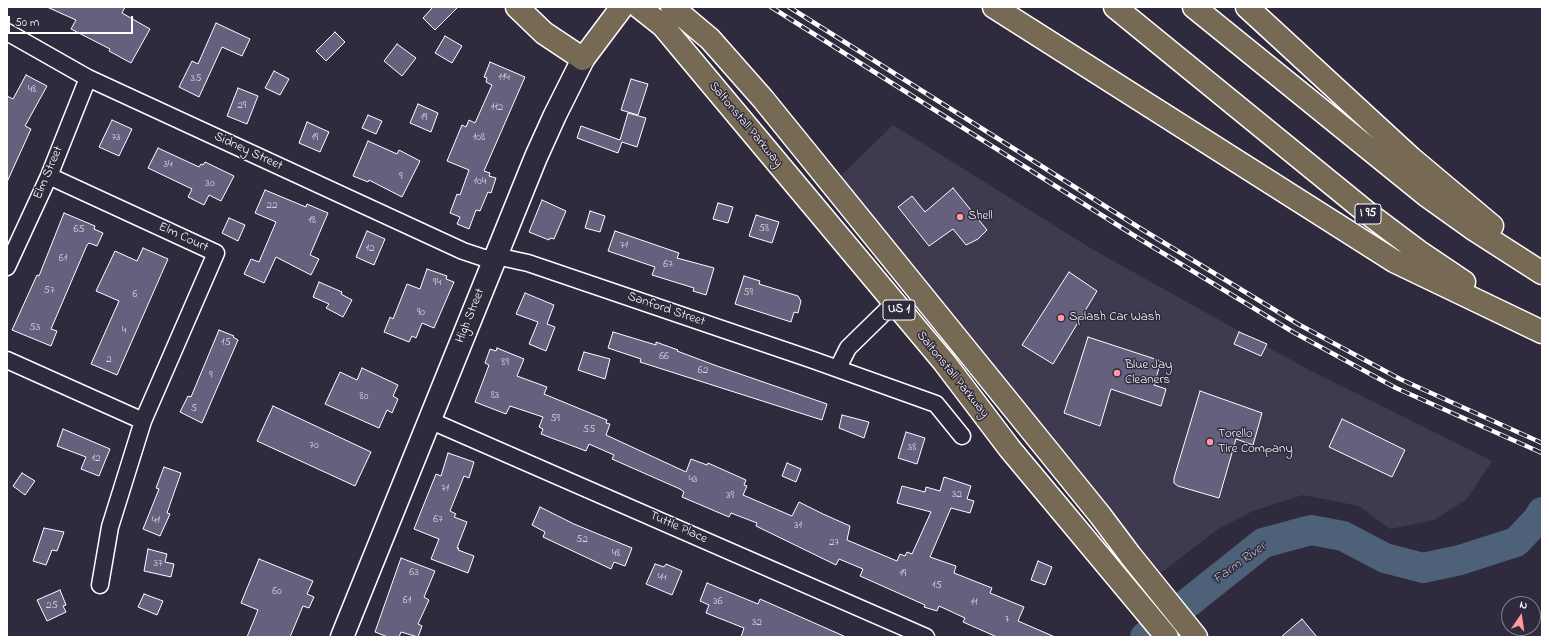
<!DOCTYPE html>
<style>
body{margin:0}
#map{position:relative;width:1549px;height:644px;overflow:hidden;background:#2f2a3d;font-family:"Indie Flower",sans-serif}
canvas{display:block}
.frame{position:absolute;inset:0;border:8px solid #fff;pointer-events:none}
.north{position:absolute;left:1501px;top:596px;width:40px;height:40px;box-sizing:border-box;background:#2f2a3d;border:1px solid #827f8b;border-radius:50%;rotate:13deg;font-size:11px;font-weight:700;line-height:16px;text-align:center;color:#fff}
.north::after{content:'';display:block;margin:auto;width:14px;height:18px;background:#ff9aa2;clip-path:polygon(50% 0,100% 100%,50% 72%,0 100%)}
.scale{position:absolute;left:8px;top:16px;width:125px;height:18px;box-sizing:border-box;border:2px solid #fff;border-top:0;padding-left:5px;font-size:12px;line-height:14px;white-space:nowrap;color:#fff;-webkit-text-stroke:3px #2f2a3d;paint-order:stroke}
</style>
<div id="map">
<canvas width="1549" height="644"></canvas>
<div class="frame"></div>
<div class="north">N</div>
<div class="scale">50 m</div>
</div>
<script>
const ctx = document.querySelector('canvas').getContext('2d');
ctx.lineJoin = 'round';
function fillPath(path, color) { ctx.fillStyle = color; ctx.fill(path, 'evenodd'); }
const toPath = rows => new Path2D(rows.map(r => 'M' + r).join(''));
function stroke(path, color, width, dash) { ctx.strokeStyle = color; ctx.lineWidth = width; ctx.lineCap = dash ? 'butt' : 'round'; ctx.setLineDash(dash || []); ctx.stroke(path); }
function label(font, color, halo, rows, align = 'center') {
  ctx.font = font + ' "Indie Flower",sans-serif'; ctx.lineWidth = 3; ctx.setLineDash([]); ctx.textBaseline = 'middle'; ctx.strokeStyle = halo; ctx.fillStyle = color; for (const [text, x, y, turn = 0] of rows) {
    ctx.save(); ctx.translate(x, y); ctx.rotate((+turn || 0) * Math.PI / 180); ctx.textAlign = isNaN(turn) ? turn : align; if (halo) ctx.strokeText(text, 0, 0); ctx.fillText(text, 0, 0); ctx.restore();
  }
}
fillPath(toPath([
 [893,125,1092,249,1309,370,1492,461,1467,499,1434,520,1390,529,1359,506,1303,495,1253,511,1218,529,1161,573,841,176]
]), '#3f3a50');
stroke(toPath([
 [1145,637,1263,543,1311,530,1343,536,1385,558,1423,568,1460,560,1516,542,1537,520,1542,512]
]), '#4d6278', 30);
const building = toPath([
 [47,7,125,7,122,13,150,29,131,63,109,51,110,49,71,29,76,20,47,7],
 [433,7,458,7,435,30,423,18,433,7],
 [216,23,250,39,242,56,222,47,199,97,179,87,192,61,198,64,216,23],
 [335,32,345,42,326,61,316,51,335,32],
 [445,36,462,46,452,63,435,53,445,36],
 [397,44,416,58,402,76,384,61,397,44],
 [490,62,525,77,484,171,490,173,489,176,496,178,491,193,488,192,480,211,476,210,469,229,457,224,460,217,450,213,457,194,460,195,469,170,447,161,462,125,466,127,469,120,475,123,492,85,486,82,487,78,484,77,490,62],
 [274,71,289,79,280,95,265,88,274,71],
 [26,75,47,86,25,126,31,129,7,182,7,96,13,99,26,75],
 [631,79,648,84,638,115,621,110,631,79],
 [238,88,258,96,247,124,227,116,238,88],
 [418,104,438,113,431,132,410,123,418,104],
 [628,113,646,118,637,147,622,142,618,153,577,138,581,126,620,140,628,113],
 [368,115,382,121,376,134,362,128,368,115],
 [112,120,132,129,119,156,99,147,112,120],
 [307,122,329,132,320,152,299,143,307,122],
 [368,141,397,154,399,150,420,161,402,197,369,180,368,182,353,176,368,141],
 [158,148,199,167,201,164,203,165,205,162,234,176,221,201,209,195,204,205,188,197,192,189,148,168,158,148],
 [953,188,987,230,978,239,966,245,953,229,929,246,898,207,912,196,925,212,953,188],
 [265,190,306,207,307,204,328,213,310,255,319,259,311,275,276,257,264,283,244,274,251,259,259,262,276,222,255,213,265,190],
 [542,200,566,211,554,239,550,238,549,240,529,232,542,200],
 [718,203,733,207,728,223,713,219,718,203],
 [590,211,605,216,600,232,585,228,590,211],
 [64,213,95,226,94,229,103,233,97,246,89,243,87,245,51,329,57,331,51,346,12,330,37,275,39,276,64,213],
 [756,215,779,222,772,243,749,236,756,215],
 [229,218,245,225,238,241,222,233,229,218],
 [367,231,385,239,374,265,356,257,367,231],
 [615,231,679,253,677,258,714,268,706,295,693,291,694,288,652,275,655,267,608,251,615,231],
 [143,248,168,259,117,375,91,364,119,301,96,291,115,251,137,261,143,248],
 [427,269,447,276,446,279,454,282,434,328,422,323,416,338,412,336,409,342,384,332,390,317,393,319,407,284,420,289,427,269],
 [1069,272,1097,291,1053,364,1022,345,1069,272],
 [744,276,760,281,759,284,798,296,801,301,798,313,794,312,791,322,735,304,744,276],
 [319,282,342,292,341,294,352,300,343,317,326,308,329,304,313,297,319,282],
 [525,293,554,305,547,324,555,327,546,351,529,344,538,322,516,314,525,293],
 [219,330,234,336,233,337,238,340,202,423,180,412,188,396,191,397,219,330],
 [613,332,656,345,656,342,678,350,677,351,717,366,827,404,822,420,640,362,641,359,608,348,613,332],
 [1239,332,1267,344,1261,356,1234,344,1239,332],
 [1088,337,1161,361,1154,385,1166,389,1161,406,1111,389,1100,426,1064,413,1088,337],
 [497,348,524,359,517,376,547,387,544,394,607,420,606,423,610,424,606,435,686,472,691,459,707,465,708,463,746,480,744,485,747,486,743,495,792,516,799,502,823,514,850,526,847,540,897,561,900,554,905,556,907,552,912,554,931,512,897,503,902,486,925,492,926,487,940,491,944,477,971,486,967,499,974,501,970,513,951,508,930,557,956,566,954,573,992,588,990,593,1024,607,1018,621,1055,637,997,637,963,622,965,618,939,606,937,611,924,607,925,605,860,576,863,569,839,559,836,565,756,526,757,523,731,513,729,517,682,497,684,492,680,489,612,459,614,455,589,444,586,451,541,434,543,429,539,427,543,417,510,406,506,414,475,402,489,365,485,363,490,349,496,351,497,348],
 [584,352,610,359,605,379,578,370,584,352],
 [362,368,398,385,393,396,398,399,392,413,387,410,379,428,325,404,340,372,357,380,362,368],
 [1200,391,1262,413,1253,445,1236,439,1219,498,1178,486,1174,483,1174,478,1200,391],
 [273,406,371,452,355,486,257,441,273,406],
 [842,415,869,422,864,438,839,428,842,415],
 [1342,419,1405,450,1392,477,1329,447,1342,419],
 [63,429,110,449,99,476,81,469,86,457,57,446,63,429],
 [906,432,925,438,917,464,898,458,906,432],
 [448,453,474,462,469,478,464,476,450,511,456,514,454,517,467,522,457,548,459,548,458,550,474,556,468,573,431,559,439,539,414,529,436,474,441,476,448,453],
 [787,463,801,469,796,482,782,476,787,463],
 [164,467,181,473,167,513,170,514,160,536,143,529,159,489,156,488,164,467],
 [22,473,35,481,25,495,13,486,22,473],
 [540,507,574,524,632,548,625,566,614,562,611,569,543,537,545,532,532,525,540,507],
 [44,528,64,532,57,551,52,550,46,565,33,561,44,528],
 [148,549,167,554,165,562,174,564,171,577,144,571,148,549],
 [401,558,435,571,424,597,429,600,418,624,422,626,418,637,401,632,399,637,388,637,375,632,401,558],
 [259,559,313,581,307,594,314,597,309,608,303,606,290,637,247,637,258,610,241,603,259,559],
 [1038,561,1052,567,1045,585,1031,580,1038,561],
 [655,564,664,567,666,564,682,571,672,595,646,584,655,564],
 [707,583,758,604,760,599,846,637,741,637,744,628,706,613,709,605,700,601,707,583],
 [60,590,66,605,63,606,66,612,47,621,37,600,60,590],
 [144,594,163,601,157,615,138,607,144,594],
 [1302,619,1317,637,1281,637,1302,619]
]);
fillPath(building, '#64607d');
stroke(building, '#fff', 1);
const street = toPath([
 [7,32,88,78,463,251,484,258,505,258,528,263,813,360,936,404,962,436],
 [49,176,216,253,143,421,110,527,100,585],
 [7,267,49,176,88,78],
 [7,360,143,421],
 [838,368,848,348,893,304],
 [429,420,926,637]
]);
const secondary = toPath([
 [342,637,536,157,555,115,583,59]
]);
const primary = toPath([
 [517,7,544,33,583,59,622,7],
 [639,7,663,26,944,362,1010,449,1167,637],
 [672,7,710,39,763,99,1100,515,1130,555,1196,637]
]);
const highway = toPath([
 [994,7,1394,261,1542,332],
 [1115,7,1370,215,1418,251,1464,282],
 [1194,7,1426,195,1475,230,1542,273],
 [1247,7,1411,158,1492,226]
]);
stroke(street, '#fff', 19);
stroke(secondary, '#fff', 25);
stroke(primary, '#fff', 25);
stroke(highway, '#fff', 25);
stroke(street, '#2f2a3d', 16);
stroke(secondary, '#2f2a3d', 22);
stroke(primary, '#776a54', 22);
stroke(highway, '#776a54', 22);
const rail = toPath([
 [771,7,1138,238,1293,332,1396,388,1542,453],
 [789,7,1143,230,1298,324,1400,379,1542,443]
]);
stroke(rail, '#fff', 4.5);
stroke(rail, '#2f2a3d', 3, [9]);
for (const [x, y, r, color] of [
 [960,217,4,"#ff9aa2"],
 [1061,318,4,"#ff9aa2"],
 [1117,373,4,"#ff9aa2"],
 [1210,442,4,"#ff9aa2"]
]) { const dot = new Path2D(); dot.arc(x, y, r, 0, 2 * Math.PI); ctx.fillStyle = color; ctx.fill(dot); stroke(dot, '#2f2a3d', 1.5); }
label('11px', '#d8d7de', null, [
 ["114",504,78],
 ["35",196,79],
 ["48",32,90],
 ["29",242,106],
 ["112",497,108],
 ["19",424,118],
 ["73",116,138],
 ["19",315,138],
 ["108",479,138],
 ["34",168,165],
 ["9",401,177],
 ["104",480,182],
 ["30",210,184],
 ["22",272,206],
 ["18",312,221],
 ["58",764,229],
 ["65",79,230],
 ["71",624,246],
 ["12",370,249],
 ["61",63,259],
 ["67",668,265],
 ["94",437,283],
 ["57",49,291],
 ["59",748,293],
 ["6",135,295],
 ["90",421,313],
 ["53",35,328],
 ["4",124,331],
 ["15",226,343],
 ["66",664,357],
 ["2",109,360],
 ["89",505,363],
 ["62",703,371],
 ["9",211,376],
 ["83",495,396],
 ["80",364,397],
 ["5",194,409],
 ["59",555,419],
 ["55",589,430],
 ["70",314,446],
 ["38",912,448],
 ["12",96,459],
 ["43",693,480],
 ["71",445,489],
 ["32",957,495],
 ["39",730,496],
 ["67",438,520],
 ["41",156,521],
 ["31",798,526],
 ["52",582,540],
 ["27",834,543],
 ["48",616,554],
 ["37",158,564],
 ["63",414,573],
 ["19",903,574],
 ["44",662,578],
 ["15",937,586],
 ["60",277,592],
 ["61",407,601],
 ["36",718,602],
 ["11",974,603],
 ["25",52,606],
 ["7",1007,620],
 ["32",757,623]
]);
for (const [x, y, w] of [
 [1368,214,26],
 [899,310,32]
]) { const box = new Path2D(); box.roundRect(x - w / 2, y - 10, w, 20, 3); ctx.fillStyle = '#2f2a3d'; ctx.fill(box); stroke(box, '#fff', 1); }
label('bold 12px', '#fff', null, [
 ["I 95",1368,214],
 ["US 1",899,310]
]);
label('13px', '#fff', '#2f2a3d', [
 ["Saltonstall Parkway",745,125,50],
 ["Sidney Street",248,152,25],
 ["Elm Street",49,173,-67],
 ["Elm Court",183,238,25],
 ["Sanford Street",666,310,19],
 ["High Street",471,316,-68],
 ["Saltonstall Parkway",952,375,51],
 ["Tuttle Place",678,528,24]
]);
label('13px', '#fff', '#2f2a3d', [
 ["Shell",968,217],
 ["Splash Car Wash",1069,318],
 ["Blue Jay",1125,366],
 ["Cleaners",1125,381],
 ["Torello",1218,435],
 ["Tire Company",1218,450]
], 'left');
label('italic 14px', '#afb8c2', '#2f2a3d', [
 ["Farm River",1240,564,-36]
]);
</script>
